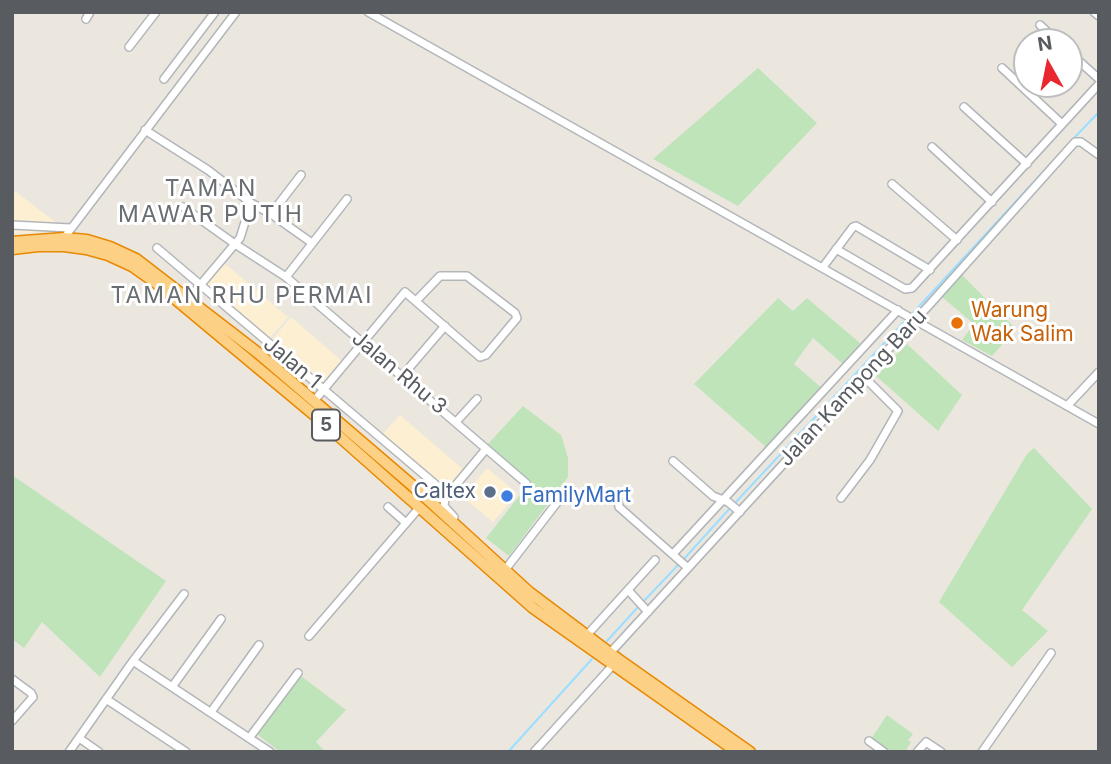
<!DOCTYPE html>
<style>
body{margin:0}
#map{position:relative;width:1111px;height:764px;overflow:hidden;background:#ebe7df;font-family:Inter,sans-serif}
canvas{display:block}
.frame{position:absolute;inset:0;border:14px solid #585c60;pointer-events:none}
.north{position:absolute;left:1013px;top:28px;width:70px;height:70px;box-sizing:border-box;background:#fff;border:2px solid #bcbebf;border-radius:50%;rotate:351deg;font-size:19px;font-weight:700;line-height:28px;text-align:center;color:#585c60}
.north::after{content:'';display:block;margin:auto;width:24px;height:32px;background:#e8282e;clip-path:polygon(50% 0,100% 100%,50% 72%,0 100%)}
</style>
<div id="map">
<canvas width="1111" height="764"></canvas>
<div class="frame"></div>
<div class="north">N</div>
</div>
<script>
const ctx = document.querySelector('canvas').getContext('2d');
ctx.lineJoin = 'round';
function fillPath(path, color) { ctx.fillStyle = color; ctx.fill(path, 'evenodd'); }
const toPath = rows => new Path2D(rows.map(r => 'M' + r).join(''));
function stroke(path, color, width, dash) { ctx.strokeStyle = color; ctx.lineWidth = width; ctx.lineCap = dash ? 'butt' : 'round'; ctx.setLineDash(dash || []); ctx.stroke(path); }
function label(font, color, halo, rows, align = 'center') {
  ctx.font = font + ' Inter,sans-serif'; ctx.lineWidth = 6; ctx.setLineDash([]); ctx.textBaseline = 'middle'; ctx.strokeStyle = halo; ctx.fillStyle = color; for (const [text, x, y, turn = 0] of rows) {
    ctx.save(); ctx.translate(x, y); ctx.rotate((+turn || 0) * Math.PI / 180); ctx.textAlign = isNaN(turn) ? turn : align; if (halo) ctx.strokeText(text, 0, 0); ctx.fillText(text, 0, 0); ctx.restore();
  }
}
fillPath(toPath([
 [12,189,58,224,56,231,12,234],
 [224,263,288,317,269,339,205,285],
 [291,317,343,362,323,385,271,341],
 [400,415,465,471,448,492,382,435],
 [487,468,518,494,493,522,463,497]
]), '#fdefd2');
fillPath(toPath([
 [758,68,817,123,738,206,653,159],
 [961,274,1016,329,992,356,962,340,974,324,942,297],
 [778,298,793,311,807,298,860,343,844,365,813,338,794,364,823,389,767,448,694,384],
 [907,344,962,395,938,431,875,375],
 [523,406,561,435,568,458,568,477,509,556,486,538,531,481,487,445],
 [1034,448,1092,509,1022,610,1048,631,1012,667,939,602,1027,454],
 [12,475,166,581,100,677,42,622,24,648,12,639],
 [301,676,346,710,316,742,326,752,280,752,257,734],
 [887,715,913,734,908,740,911,742,905,752,890,752,871,739]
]), '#bfe4ba');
stroke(toPath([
 [1073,139,1099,112],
 [912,314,1055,159],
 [735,503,904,322],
 [683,560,731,507],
 [642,603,679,564],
 [607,641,638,607],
 [508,752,592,659]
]), '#9bdeff', 2);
const minor = toPath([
 [368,12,1099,424],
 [1094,12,1099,16],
 [86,19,90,12],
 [1040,25,1058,42],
 [129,47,156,12],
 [1069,52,1099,79],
 [1002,68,1062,124],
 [164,79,215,12],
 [964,107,1027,164],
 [145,130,208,170,251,203,271,214],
 [932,147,992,202],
 [301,175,271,214,312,243],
 [892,184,957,240],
 [183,207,235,244,286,277,526,483],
 [12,225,70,228],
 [64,238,236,12],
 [157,248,448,495],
 [836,249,905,289,912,288,1099,84],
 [823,267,853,227,856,226,930,270],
 [286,277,347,199],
 [186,302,240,238,251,203],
 [403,375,445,326],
 [314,401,405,292,480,357,486,355,517,318,515,313,467,276,440,276,417,300],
 [1067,406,1099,372],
 [456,422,477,399],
 [673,461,713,496,728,502,740,512],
 [420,489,436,499,445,498,486,449],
 [612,494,618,500,619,507,688,568],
 [445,498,444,506,454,517],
 [841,498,870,460,898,411,864,377],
 [388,507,406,523],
 [673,554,898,310],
 [505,570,562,496],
 [628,590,648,612],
 [587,635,655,560],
 [309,636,419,508],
 [610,653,931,303,1075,142,1081,142,1099,155],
 [133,661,270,752],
 [12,679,31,693,33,697,12,721],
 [172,687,221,619],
 [106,699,186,752],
 [211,712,259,645],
 [250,737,298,673],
 [79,738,99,752],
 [869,741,884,752],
 [69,752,133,661,184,594],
 [534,752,613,665],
 [917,752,926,742,941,752],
 [982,752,1051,653]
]);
const highway = toPath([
 [12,242,64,238,87,240,110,247,136,259,258,353,413,486,529,592,618,659,750,752],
 [12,249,38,246,64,246,86,249,108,255,132,266,156,283,324,423,533,608,737,752]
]);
stroke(minor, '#b2b6ba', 10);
stroke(highway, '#e98801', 13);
stroke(minor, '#fff', 7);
stroke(highway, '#fcd185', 10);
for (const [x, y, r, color] of [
 [957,323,7,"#e8710a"],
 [490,492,7,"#5c6f8a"],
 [507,496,7,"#3f7fe0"]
]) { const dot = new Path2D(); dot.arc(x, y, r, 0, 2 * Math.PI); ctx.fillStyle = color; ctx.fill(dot); stroke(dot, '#fff', 2.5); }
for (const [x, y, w] of [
 [326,425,28]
]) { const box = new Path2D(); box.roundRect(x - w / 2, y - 15.5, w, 31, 5); ctx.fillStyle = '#fff'; ctx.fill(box); stroke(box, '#585c60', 2); }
label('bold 19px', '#585c60', null, [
 ["5",326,425]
]);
label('21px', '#c56008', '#fff', [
 ["Warung",971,311],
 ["Wak Salim",971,335]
], 'left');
label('21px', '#585c60', '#fff', [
 ["Jalan 1",292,363,40],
 ["Jalan Rhu 3",399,373,40],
 ["Jalan Kampong Baru",853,388,-47]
]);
label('21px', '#4e5e75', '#fff', [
 ["Caltex",476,492]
], 'right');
label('21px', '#366cbe', '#fff', [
 ["FamilyMart",521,496]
], 'left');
ctx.letterSpacing = '2px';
label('23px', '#696e72', '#fff', [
 ["TAMAN",211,189],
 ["MAWAR PUTIH",211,215],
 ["TAMAN RHU PERMAI",242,296]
]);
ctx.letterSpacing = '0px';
</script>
